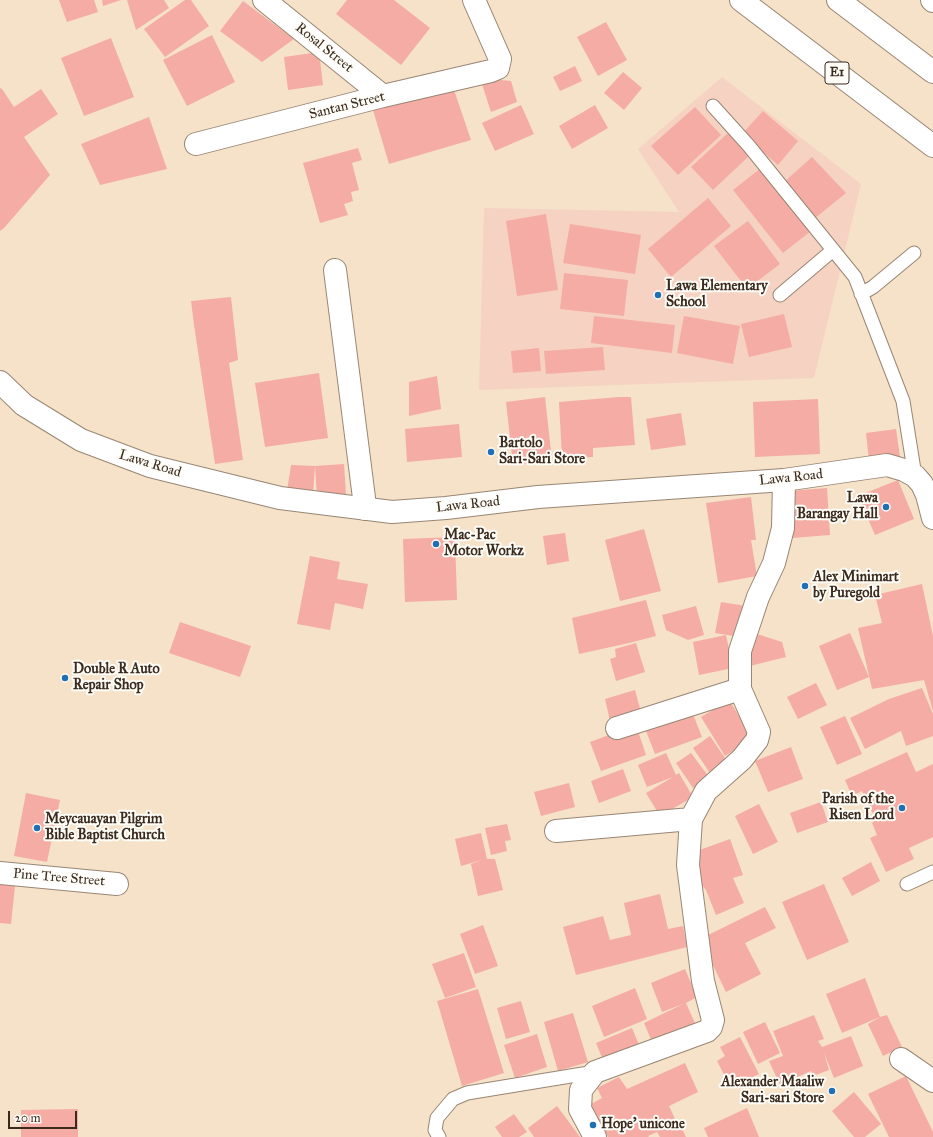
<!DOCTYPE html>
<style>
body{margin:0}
#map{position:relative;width:933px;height:1137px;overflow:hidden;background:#f5e2c9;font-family:"IM FELL Great Primer",serif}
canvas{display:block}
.scale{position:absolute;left:8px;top:1111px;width:69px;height:18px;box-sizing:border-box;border:2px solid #3b2a1e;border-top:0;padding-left:5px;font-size:12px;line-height:14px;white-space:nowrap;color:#3b2a1e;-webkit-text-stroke:3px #fdfcf7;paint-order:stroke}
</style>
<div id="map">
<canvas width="933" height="1137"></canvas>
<div class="scale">20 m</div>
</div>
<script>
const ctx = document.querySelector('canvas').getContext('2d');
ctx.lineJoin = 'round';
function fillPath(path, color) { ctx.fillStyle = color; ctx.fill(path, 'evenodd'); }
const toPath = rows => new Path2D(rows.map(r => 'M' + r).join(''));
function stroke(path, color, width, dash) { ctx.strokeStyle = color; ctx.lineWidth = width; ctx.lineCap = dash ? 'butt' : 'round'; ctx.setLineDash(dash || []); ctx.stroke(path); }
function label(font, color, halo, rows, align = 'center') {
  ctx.font = font + ' "IM FELL Great Primer",serif'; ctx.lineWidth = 4; ctx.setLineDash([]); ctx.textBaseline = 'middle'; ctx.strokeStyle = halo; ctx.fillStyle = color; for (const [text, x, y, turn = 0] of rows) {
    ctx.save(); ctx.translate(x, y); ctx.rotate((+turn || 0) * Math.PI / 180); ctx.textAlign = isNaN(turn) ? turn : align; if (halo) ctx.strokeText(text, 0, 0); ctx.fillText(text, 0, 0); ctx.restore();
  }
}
fillPath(toPath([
 [722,77,861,184,814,378,479,390,484,208,679,212,638,149]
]), '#f6d2c3');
fillPath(toPath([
 [59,0,94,0,98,12,67,22],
 [102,0,121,0,103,6],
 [127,0,164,0,169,8,136,30],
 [185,0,191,0,209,26,165,57,144,29],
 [347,0,394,0,430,28,401,65,336,14],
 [243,1,294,39,262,62,220,31],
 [606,22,627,60,598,76,577,37],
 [212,35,235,82,187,106,163,60],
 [111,38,134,97,84,116,61,58],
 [319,52,323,85,288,90,284,57],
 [575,66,582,81,560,91,553,77],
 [623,72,642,88,624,110,604,93],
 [480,78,511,81,517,102,491,112],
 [452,84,471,140,389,164,373,110],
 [0,88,2,89,14,107,41,89,58,114,24,137,50,175,4,228,0,231],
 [521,105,534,134,495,151,482,123],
 [595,105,608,128,572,149,559,126],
 [695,107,721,135,678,175,651,146],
 [763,111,798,141,778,165,742,134],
 [149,117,167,169,100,185,81,144],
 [728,133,749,156,713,190,691,167],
 [358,148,362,160,352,163,359,190,351,192,353,201,344,204,348,215,320,223,303,163],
 [812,157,846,193,814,219,783,183],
 [761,168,811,231,783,253,733,190],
 [708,198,731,226,671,277,648,249],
 [546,214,558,290,517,296,506,221],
 [748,221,780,264,747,289,714,246],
 [570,224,641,235,635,274,563,263],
 [564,273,628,280,624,316,560,309],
 [231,297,238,360,229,363,243,460,215,464,194,325,191,301],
 [784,314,792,347,749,357,741,324],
 [594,316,675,325,672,353,591,343],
 [684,316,740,326,733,364,677,353],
 [603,347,605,370,546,374,544,351],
 [539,348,541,371,513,373,511,351],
 [319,373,328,438,265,447,255,383],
 [437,376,441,409,409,416,409,382],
 [545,397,552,460,513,465,506,402],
 [619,397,631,397,635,445,593,448,593,457,562,458,559,402],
 [818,399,820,454,755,457,753,402],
 [681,413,686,445,651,450,646,419],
 [459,424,462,457,407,462,405,429],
 [896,429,900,457,869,461,866,433],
 [344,464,346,495,317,497,315,466],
 [291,465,315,466,313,494,287,491],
 [898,480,914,519,875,535,858,496],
 [827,488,830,535,792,538,789,491],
 [751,497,756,540,751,540,757,576,718,583,706,503],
 [644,529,661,591,620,601,605,540],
 [565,533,569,561,547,565,543,536],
 [455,537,457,600,405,602,403,539],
 [310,556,340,562,337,579,368,584,363,609,335,603,330,630,297,624],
 [922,584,933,636,933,711,924,680,872,689,858,628,882,623,875,595],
 [646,600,656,636,629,643,579,654,572,618],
 [721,602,746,606,740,637,715,633],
 [696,606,704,635,688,640,666,630,662,615],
 [180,622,251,646,240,677,169,653],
 [754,633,782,642,786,657,742,668],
 [850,633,869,677,837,690,819,646],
 [726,635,733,668,699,675,693,642],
 [636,643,645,672,616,681,610,659,616,657,615,649],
 [816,683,827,705,798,719,787,697],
 [922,688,933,714,933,736,906,746,901,731,865,749,850,718,889,699],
 [635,690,642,716,611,725,605,699],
 [729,700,753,738,725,756,701,717],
 [691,709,702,737,655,754,644,726],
 [845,716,862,754,837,765,820,727],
 [636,725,646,755,601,771,590,742],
 [710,736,729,764,712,776,693,748],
 [791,747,803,779,768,792,755,761],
 [907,752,916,772,933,764,933,837,909,848,914,859,886,872,870,838,877,835,872,823,876,820,862,791,852,796,845,780],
 [666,753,676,775,679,773,693,797,660,816,646,793,673,777,647,787,638,765],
 [691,753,709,777,693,788,676,763],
 [623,769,631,791,599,803,591,781],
 [569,783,575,807,541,816,534,792],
 [26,793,60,800,47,862,14,856],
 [821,802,828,822,797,833,790,813],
 [759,804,778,842,753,854,735,816],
 [507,824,511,840,505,841,507,851,491,855,485,828],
 [481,833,487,859,495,859,503,890,478,896,471,864,482,860,461,866,455,839],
 [730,839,743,875,733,878,744,903,716,915,706,890,697,880,697,851],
 [871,862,880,881,852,896,842,878],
 [0,884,15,886,11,924,0,923],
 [824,884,849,942,807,960,782,902],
 [660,894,668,929,683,926,687,947,576,975,563,927,603,916,610,940,631,935,624,903],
 [765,907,776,928,745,943,761,974,726,992,700,939],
 [483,925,498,966,475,974,460,934],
 [464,953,476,987,445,998,432,964],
 [685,969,697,997,686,1003,698,1030,655,1049,644,1023,683,1004,662,1012,651,983],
 [865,978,880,1017,842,1033,826,994],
 [635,988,647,1019,604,1037,592,1006],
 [478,989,504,1073,462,1086,437,1001],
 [521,1001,530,1032,506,1039,497,1008],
 [573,1013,588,1062,558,1071,544,1022],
 [814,1015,824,1039,818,1041,822,1047,851,1036,863,1066,834,1078,824,1053,829,1070,813,1076,811,1071,780,1085,769,1061,783,1056,773,1031],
 [887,1015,902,1047,883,1056,868,1024,880,1017],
 [765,1022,780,1053,758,1064,743,1032],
 [632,1028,642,1052,606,1067,596,1043],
 [537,1034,547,1067,515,1078,504,1045],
 [740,1037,759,1074,731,1088,717,1061,725,1056,720,1047],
 [685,1063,698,1092,669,1106,677,1123,678,1121,686,1137,660,1137,657,1132,648,1136,649,1137,608,1137,591,1104,602,1098,597,1088,619,1077,627,1089],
 [906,1076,933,1132,933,1137,889,1137,868,1094],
 [854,1092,881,1124,865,1137,854,1137,832,1111],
 [557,1106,580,1137,534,1137,528,1128],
 [747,1108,759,1137,708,1137,704,1128],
 [78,1109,78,1137,21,1137,21,1110],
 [514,1114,527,1132,519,1137,502,1137,495,1127]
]), '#f5aca4');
const lane = toPath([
 [713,106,749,146,855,277,903,401,915,476],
 [861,294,873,287,914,253],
 [780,295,833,250],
 [907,884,933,872],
 [439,1137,435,1130,437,1118,453,1099,467,1093,595,1072]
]);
const street = toPath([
 [264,0,383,96],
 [196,144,383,96,491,71,498,68,500,59,474,0],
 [335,270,364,498,365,509],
 [617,728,740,689],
 [556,831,691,819],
 [0,873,117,884],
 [901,1059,933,1081],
 [595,1137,580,1109,581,1090,595,1072,707,1031,711,1027,713,1020,703,981,688,865,691,819,706,791,742,759,757,740,759,732,740,689,740,651,758,597,774,563,783,528,784,480]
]);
const secondary = toPath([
 [932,0,933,1],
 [0,382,24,405,81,440,150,466,280,498,392,512,446,508,538,497,784,480,887,465,904,470,915,476,922,484,927,495,933,518]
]);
const highway = toPath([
 [741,0,933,146],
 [838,0,933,72]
]);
stroke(lane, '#988674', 15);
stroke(street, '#988674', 24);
stroke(secondary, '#988674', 24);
stroke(highway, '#988674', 24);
stroke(lane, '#fff', 13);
stroke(street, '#fff', 22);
stroke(secondary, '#fff', 22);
stroke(highway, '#fff', 22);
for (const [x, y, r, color] of [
 [658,295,4,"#1f6fb2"],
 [491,452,4,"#1f6fb2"],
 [886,507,4,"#1f6fb2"],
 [436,544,4,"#1f6fb2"],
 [805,586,4,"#1f6fb2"],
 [65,678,4,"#1f6fb2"],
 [902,808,4,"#1f6fb2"],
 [37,828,4,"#1f6fb2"],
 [832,1091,4,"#1f6fb2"],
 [593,1125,4,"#1f6fb2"]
]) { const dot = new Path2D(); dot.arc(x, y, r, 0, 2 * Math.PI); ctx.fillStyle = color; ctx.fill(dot); stroke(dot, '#fdfcf7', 1.5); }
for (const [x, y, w] of [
 [837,73,24]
]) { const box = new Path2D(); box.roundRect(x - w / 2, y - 11, w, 22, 3); ctx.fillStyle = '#fdfcf7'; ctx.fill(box); stroke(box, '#3b2a1e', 1); }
label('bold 13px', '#3b2a1e', null, [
 ["E1",837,73]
]);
label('14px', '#3b2a1e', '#fdfcf7', [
 ["Rosal Street",324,48,39],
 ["Santan Street",347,106,-14],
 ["Lawa Road",150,464,17],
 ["Lawa Road",791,478,-6],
 ["Lawa Road",468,505,-6],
 ["Pine Tree Street",59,878,5]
]);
label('bold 14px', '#3b2a1e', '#fdfcf7', [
 ["Lawa Elementary",666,287],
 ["School",666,303],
 ["Bartolo",499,444],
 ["Sari-Sari Store",499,460],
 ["Lawa",878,499,"right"],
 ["Barangay Hall",878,515,"right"],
 ["Mac-Pac",444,536],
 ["Motor Workz",444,552],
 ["Alex Minimart",813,578],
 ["by Puregold",813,594],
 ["Double R Auto",73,670],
 ["Repair Shop",73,686],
 ["Parish of the",894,800,"right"],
 ["Risen Lord",894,816,"right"],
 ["Meycauayan Pilgrim",45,820],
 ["Bible Baptist Church",45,836],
 ["Alexander Maaliw",824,1083,"right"],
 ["Sari-sari Store",824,1099,"right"],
 ["Hope' unicone",601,1125]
], 'left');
</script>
